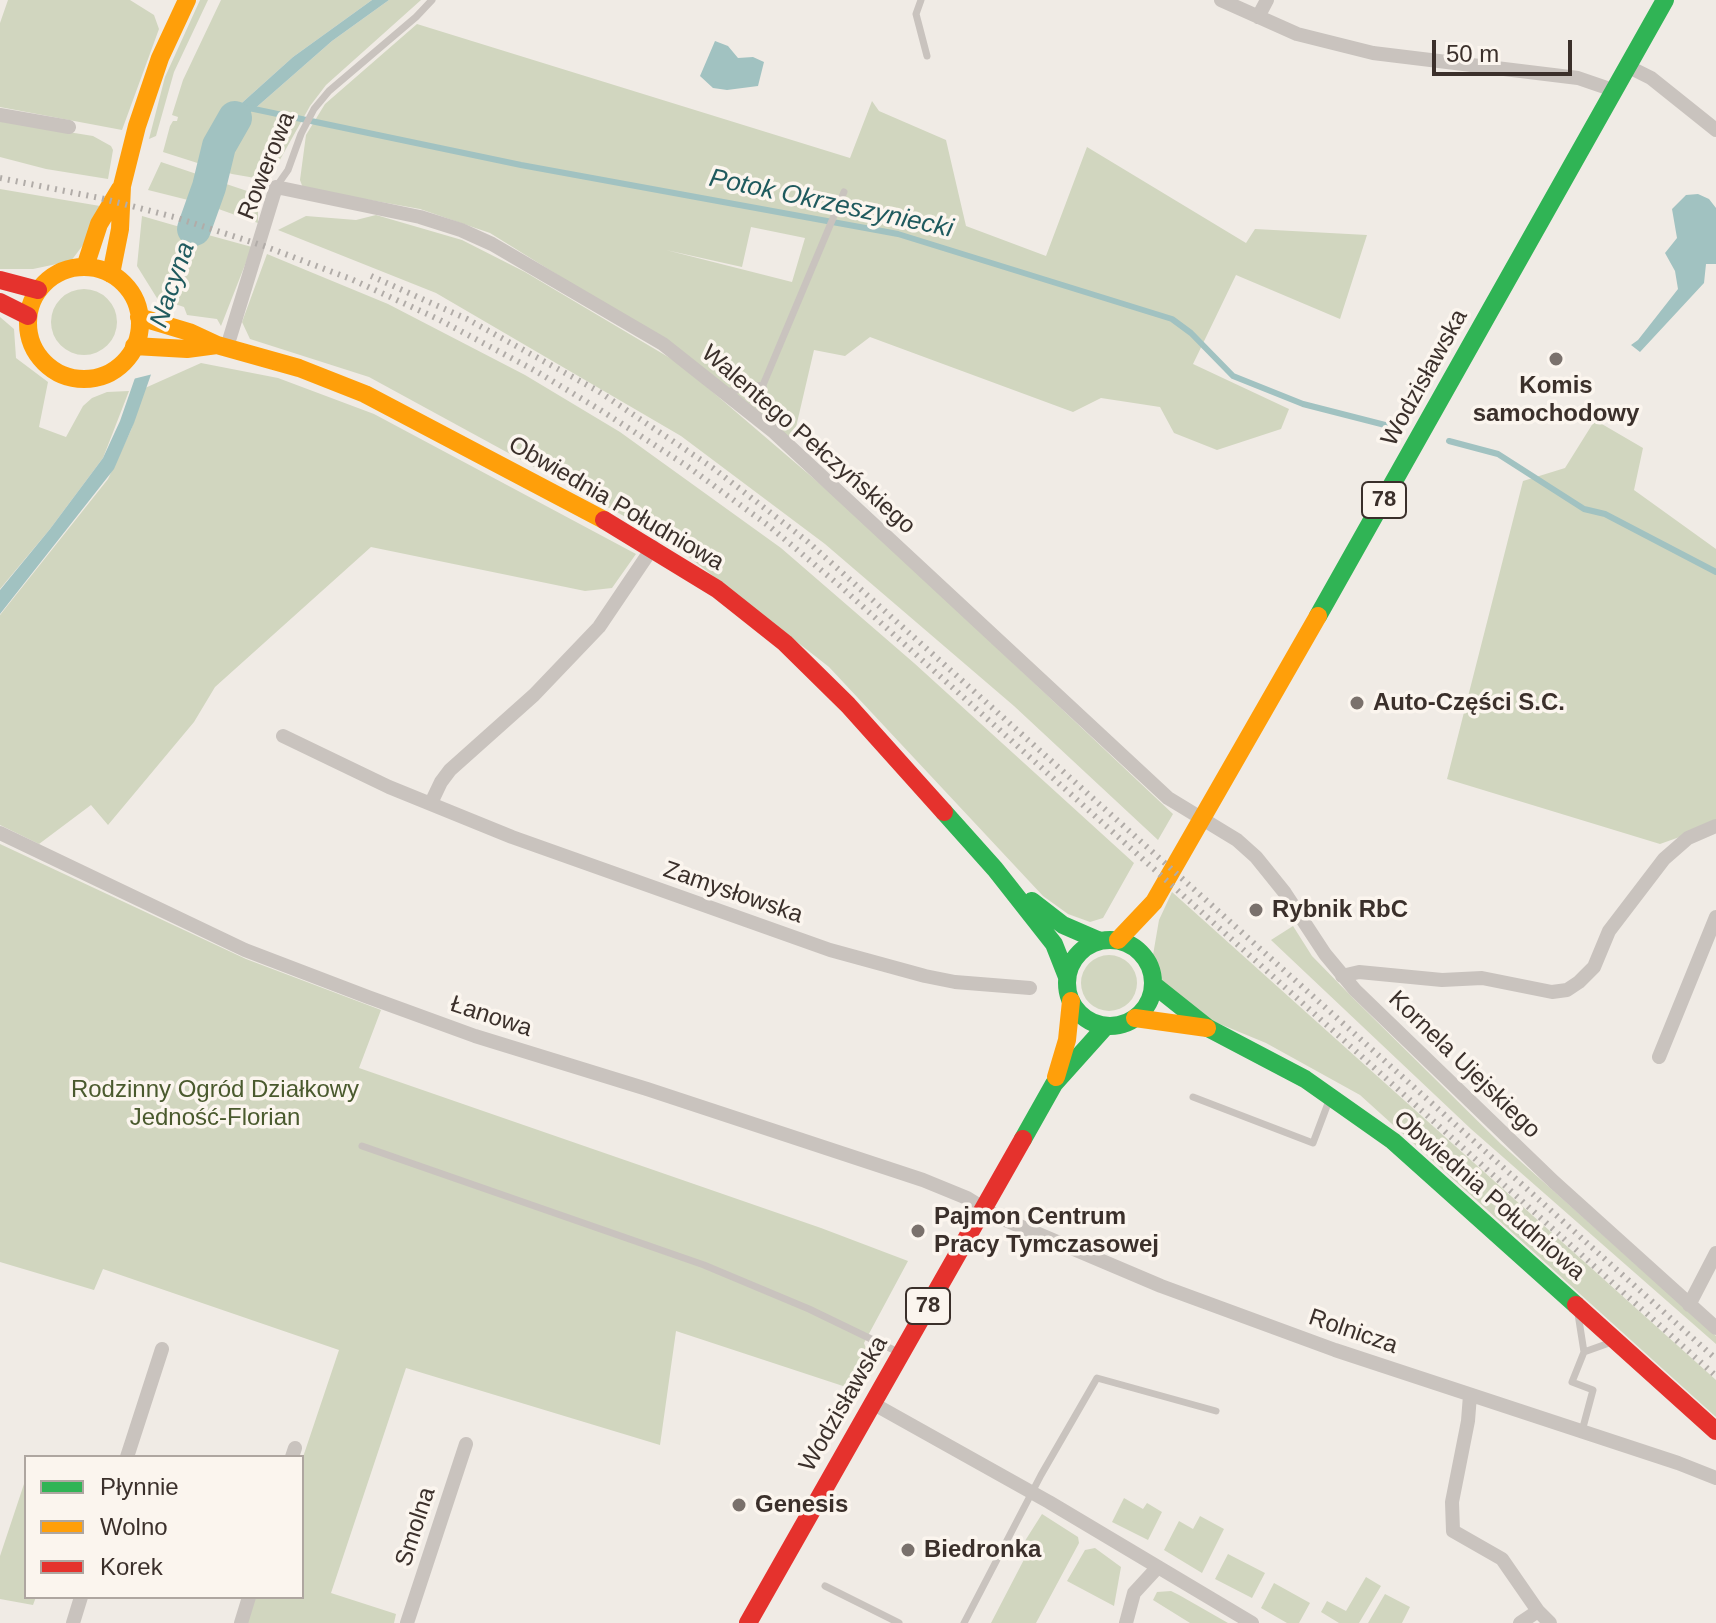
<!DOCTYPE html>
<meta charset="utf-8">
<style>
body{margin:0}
#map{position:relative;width:1716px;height:1623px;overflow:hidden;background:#f0ebe5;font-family:Helvetica,sans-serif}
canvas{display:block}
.legend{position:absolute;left:24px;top:1455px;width:280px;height:144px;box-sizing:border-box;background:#fbf5ee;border:2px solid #aea6a0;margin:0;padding:10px 14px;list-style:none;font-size:24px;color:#3b302b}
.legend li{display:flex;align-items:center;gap:16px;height:40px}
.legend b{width:40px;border:2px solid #aea6a0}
.scale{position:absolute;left:1432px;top:40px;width:140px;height:36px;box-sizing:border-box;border:4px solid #3b302b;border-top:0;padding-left:10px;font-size:24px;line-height:28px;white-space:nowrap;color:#3b302b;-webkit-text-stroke:6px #fbf5ee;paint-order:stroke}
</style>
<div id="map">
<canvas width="1716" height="1623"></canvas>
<ul class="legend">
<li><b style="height:10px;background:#30b455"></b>Płynnie</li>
<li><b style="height:10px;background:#ff9f0a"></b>Wolno</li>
<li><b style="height:10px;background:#e5322d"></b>Korek</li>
</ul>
<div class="scale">50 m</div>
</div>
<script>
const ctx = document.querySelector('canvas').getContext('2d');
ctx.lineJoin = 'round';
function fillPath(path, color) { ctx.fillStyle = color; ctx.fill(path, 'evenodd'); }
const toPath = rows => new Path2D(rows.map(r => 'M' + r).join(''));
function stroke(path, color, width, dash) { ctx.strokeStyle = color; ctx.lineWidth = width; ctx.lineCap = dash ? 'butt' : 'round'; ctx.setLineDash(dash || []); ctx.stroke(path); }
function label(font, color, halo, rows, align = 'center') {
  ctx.font = font + ' Helvetica,sans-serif'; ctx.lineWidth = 7; ctx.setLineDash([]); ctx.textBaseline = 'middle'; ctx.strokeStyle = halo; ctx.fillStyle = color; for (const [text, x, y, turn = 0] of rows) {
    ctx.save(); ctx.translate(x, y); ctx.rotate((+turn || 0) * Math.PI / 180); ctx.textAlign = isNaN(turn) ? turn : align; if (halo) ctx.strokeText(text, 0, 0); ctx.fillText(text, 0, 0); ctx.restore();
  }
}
fillPath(toPath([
 [8,0,130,0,154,15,159,29,122,130,0,107,0,23],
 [200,0,208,0,174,72,156,136,149,139,165,77],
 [221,0,372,0,293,57,234,110,216,134,207,158,221,162,229,139,243,119,332,41,389,0,421,0,326,85,310,106,277,165,261,179,232,174,163,152,170,126,173,121,177,121,178,117,172,115,183,80],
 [417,24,850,158,872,101,879,111,946,140,966,226,1046,256,1087,147,1246,243,1255,229,1367,235,1340,319,1236,275,1193,364,1289,409,1281,429,1217,450,1174,433,1160,407,1101,398,1073,412,870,337,845,356,814,350,793,440,682,352,490,233,420,209,303,188,300,180,306,135,325,104],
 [751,227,805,238,792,282,666,250,742,267],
 [0,121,93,136,111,146,113,150,108,179,46,169,0,157],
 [161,162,253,193,258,206,258,223,210,206,215,189,202,185,196,202,148,190],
 [0,189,100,206,83,245,71,261,33,269,0,269],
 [376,215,462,240,525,272,680,364,854,513,1173,814,1158,840,1014,706,825,544,681,436,436,293,278,230,306,216,356,220],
 [142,216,187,229,160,303,137,266],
 [201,233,252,247,221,326,217,319,187,315,184,307,175,304],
 [267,254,388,304,525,375,620,432,781,548,914,663,1134,863,1103,918,1090,922,1068,914,1043,896,829,667,666,539,369,377,250,339,242,322],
 '51 322a33 33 0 1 1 66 0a33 33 0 1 1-66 0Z',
 [0,317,14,329,16,358,48,382,39,427,66,437,83,406,92,398,107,392,129,391,103,458,50,529,0,589],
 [201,363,278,378,374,414,636,554,612,588,585,591,371,547,215,687,194,722,108,825,91,805,39,844,0,825,0,615,108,479,131,430,145,388],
 [1595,420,1643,448,1634,490,1716,549,1716,824,1660,844,1447,779,1523,481,1565,468],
 [0,844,246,959,381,1010,359,1068,821,1228,908,1261,864,1343,867,1351,846,1387,676,1331,660,1445,406,1368,331,1593,396,1614,394,1623,247,1623,255,1597,302,1597,302,1460,339,1350,103,1269,94,1290,0,1262],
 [1172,892,1716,1380,1716,1417,1360,1095,1266,1043,1203,1017,1164,986,1153,955,1159,920],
 [1293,926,1312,956,1354,999,1501,1144,1716,1336,1716,1344,1471,1129,1271,940],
 '1081 983a28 28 0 1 1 56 0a28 28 0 1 1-56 0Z',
 [26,1478,26,1597,36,1597,33,1605,0,1599,0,1556],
 [1124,1498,1143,1509,1147,1503,1162,1512,1148,1540,1112,1522],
 [1042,1514,1078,1537,1079,1543,1036,1623,991,1623,1030,1548,1023,1544],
 [1200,1516,1224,1529,1202,1573,1164,1550,1179,1521,1193,1529],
 [1095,1548,1121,1567,1114,1606,1067,1581,1085,1550],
 [1228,1554,1265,1573,1252,1598,1215,1579],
 [1366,1577,1381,1586,1359,1623,1339,1623,1321,1612,1327,1601,1346,1611],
 [1274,1583,1310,1603,1299,1623,1287,1623,1261,1608],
 [1171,1591,1179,1595,1228,1623,1190,1623,1153,1600,1157,1592],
 [1385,1594,1410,1607,1402,1623,1368,1623]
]), '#d1d6bf');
fillPath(toPath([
 [372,0,389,0,332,41,243,119,229,139,221,163,206,158,216,134,234,110,293,57],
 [715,41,728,46,738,58,753,57,764,62,758,86,727,90,713,88,700,76],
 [202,185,216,189,134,423,114,469,0,614,0,590,50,529,103,458,120,421],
 [1698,194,1709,199,1716,208,1716,264,1706,264,1704,283,1640,352,1631,345,1638,340,1678,289,1675,271,1665,253,1677,238,1672,209,1686,195]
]), '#a1c2c1');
fillPath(toPath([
 [192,201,214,207,205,234,183,228],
 [155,304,175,314,153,374,129,380]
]), '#f0ebe5');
stroke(toPath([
 [249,108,521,165,898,234,1172,319,1191,333,1233,376,1303,404,1389,426],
 [1449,441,1498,454,1584,509,1605,514,1716,572]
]), '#a1c2c1', 6);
stroke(toPath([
 [194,229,209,187,219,146,235,118]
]), '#a1c2c1', 34);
stroke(toPath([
 [921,0,916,14,927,56],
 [276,187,288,170,301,134,314,109,329,91,416,17,432,0],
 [726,392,763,385],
 [769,423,763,385,844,192],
 [1193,1097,1313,1143,1330,1098],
 [362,1146,704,1265,809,1309,898,1352],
 [1578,1314,1584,1352,1572,1382,1593,1390,1582,1431],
 [1584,1352,1612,1342],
 [825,1586,899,1623],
 [964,1623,1041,1475,1097,1378,1216,1411]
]), '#c9c3be', 7);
stroke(toPath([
 [1221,0,1297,34,1373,53,1578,78,1613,90],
 [1258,17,1267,0],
 [1627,66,1651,78,1716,130],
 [0,115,69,127],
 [227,347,276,187,420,217,461,230,492,244,663,344,774,432,1168,798,1237,840,1256,857,1285,893,1325,954,1355,990,1554,1182,1716,1328],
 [283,736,389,787,512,837,830,950,925,976,955,982,1030,988],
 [431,803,441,782,450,770,534,695,599,627,653,547],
 [0,833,245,950,368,997,475,1036,647,1089,923,1180,967,1198,996,1216,1161,1286,1335,1350,1678,1463,1716,1478],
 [1342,976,1359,972,1442,980,1482,978,1552,992,1567,990,1579,982,1594,967,1609,931,1664,859,1688,838,1716,826],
 [1659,1057,1716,917],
 [1689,1305,1716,1253],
 [1470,1395,1468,1421,1452,1502,1453,1531,1502,1559,1538,1611],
 [872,1403,1049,1502,1252,1623],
 [127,1457,162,1349],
 [292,1457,295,1448],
 [73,1623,81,1597],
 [241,1623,249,1597],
 [407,1623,466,1444],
 [1126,1623,1134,1593,1157,1568],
 [1520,1623,1538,1611,1550,1623]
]), '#c9c3be', 14);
stroke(toPath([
 [1318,616,1665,0],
 [944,812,995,869,1054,944,1067,977],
 [1032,901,1063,925,1100,941],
 '1067 983a43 43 0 1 1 86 0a43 43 0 1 1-86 0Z',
 [1154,985,1208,1028,1305,1079,1393,1141,1576,1305],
 [1023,1139,1054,1084,1106,1026]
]), '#30b455', 18);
stroke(toPath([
 [85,267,99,224,120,189],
 '28 323a56 56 0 1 1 112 0a56 56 0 1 1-112 0Z',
 [111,274,120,229,122,186,137,126,160,58,187,0],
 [139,317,189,332,217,345,299,368,365,394,604,520],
 [134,346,187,349,217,345],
 [1118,940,1154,902,1318,616],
 [1135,1018,1207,1028],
 [1056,1077,1067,1040,1071,1001]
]), '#ff9f0a', 18);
stroke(toPath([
 [0,280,38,290],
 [0,302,28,316],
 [604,520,717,589,785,643,848,705,944,812],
 [1576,1305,1716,1431],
 [748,1623,1023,1139]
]), '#e5322d', 18);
stroke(toPath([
 [0,178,100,198,174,217,264,246,351,279,438,319,534,370,602,411,687,466,769,526,840,586,1716,1376],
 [371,276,467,319,598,391,713,468,807,541,1716,1359]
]), '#b1aca8', 6, [2, 6]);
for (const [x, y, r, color] of [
 [1556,359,8,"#7a716c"],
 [1357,703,8,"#7a716c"],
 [1256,910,8,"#7a716c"],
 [918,1231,8,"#7a716c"],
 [739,1505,8,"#7a716c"],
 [908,1550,8,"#7a716c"]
]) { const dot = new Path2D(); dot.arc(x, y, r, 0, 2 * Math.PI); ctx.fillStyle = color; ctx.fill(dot); stroke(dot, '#fbf5ee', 3); }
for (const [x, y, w] of [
 [1384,500,44],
 [928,1306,44]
]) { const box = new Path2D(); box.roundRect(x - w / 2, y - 18, w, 36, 6); ctx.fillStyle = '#fbf5ee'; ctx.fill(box); stroke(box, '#3b302b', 2); }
label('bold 22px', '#3b302b', null, [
 ["78",1384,500],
 ["78",928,1306]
]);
label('24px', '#3b302b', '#fbf5ee', [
 ["Rowerowa",267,166,-68],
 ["Wodzisławska",1425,378,-61],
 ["Walentego Pełczyńskiego",808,440,41],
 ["Obwiednia Południowa",616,504,30],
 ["Zamysłowska",733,893,19],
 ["Łanowa",491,1017,18],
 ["Kornela Ujejskiego",1464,1065,44],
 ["Obwiednia Południowa",1489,1196,41],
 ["Rolnicza",1353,1332,19],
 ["Wodzisławska",844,1404,-60],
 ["Smolna",416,1527,-72]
]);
label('bold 24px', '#3b302b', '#fbf5ee', [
 ["Komis",1556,386,"center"],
 ["samochodowy",1556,414,"center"],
 ["Auto-Części S.C.",1373,703],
 ["Rybnik RbC",1272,910],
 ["Pajmon Centrum",934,1217],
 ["Pracy Tymczasowej",934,1245],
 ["Genesis",755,1505],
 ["Biedronka",924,1550]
], 'left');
label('24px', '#4a5a2e', '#fbf5ee', [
 ["Rodzinny Ogród Działkowy",215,1090],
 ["Jedność-Florian",215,1118]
]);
label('italic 26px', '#1f5a5e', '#fbf5ee', [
 ["Potok Okrzeszyniecki",831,204,12],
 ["Nacyna",173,285,-71]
]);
</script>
